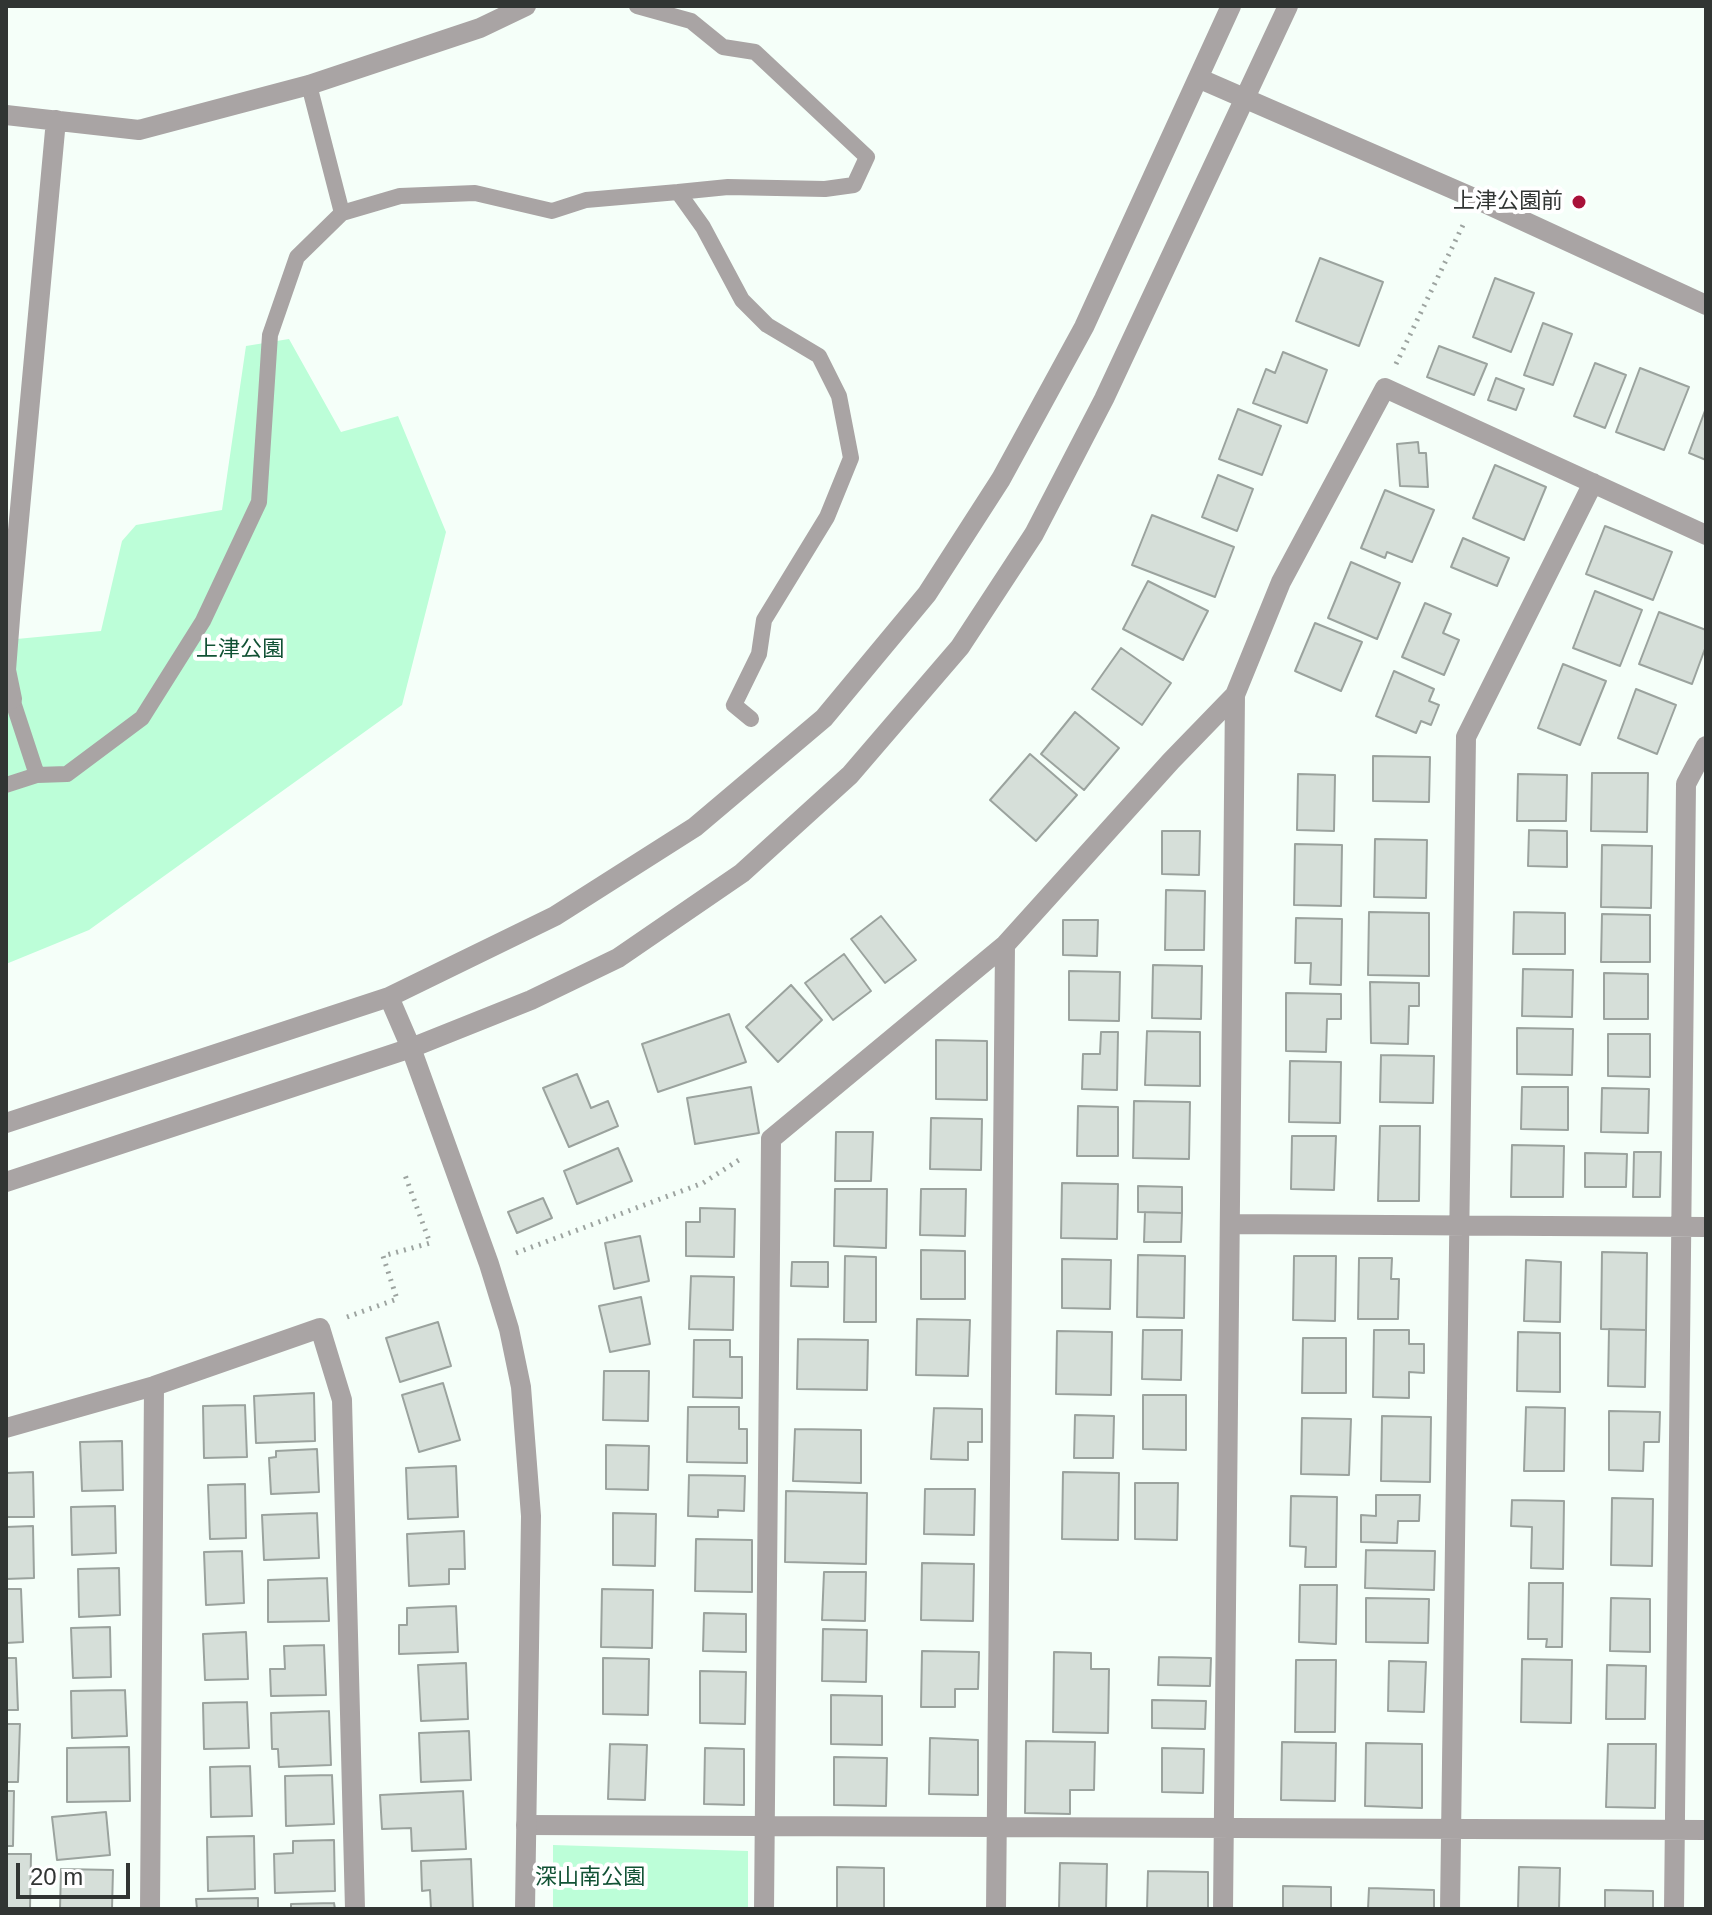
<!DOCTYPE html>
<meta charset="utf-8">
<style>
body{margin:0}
#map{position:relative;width:1712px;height:1915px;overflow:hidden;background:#f5fff9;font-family:Helvetica,sans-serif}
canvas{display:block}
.frame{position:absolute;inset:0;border:8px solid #313533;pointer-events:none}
.scale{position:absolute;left:16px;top:1863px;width:114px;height:36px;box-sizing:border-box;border:4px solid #313533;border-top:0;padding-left:10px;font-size:24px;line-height:28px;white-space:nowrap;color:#313533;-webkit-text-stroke:6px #fff;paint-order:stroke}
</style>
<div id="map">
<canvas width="1712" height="1915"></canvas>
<div class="frame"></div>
<div class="scale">20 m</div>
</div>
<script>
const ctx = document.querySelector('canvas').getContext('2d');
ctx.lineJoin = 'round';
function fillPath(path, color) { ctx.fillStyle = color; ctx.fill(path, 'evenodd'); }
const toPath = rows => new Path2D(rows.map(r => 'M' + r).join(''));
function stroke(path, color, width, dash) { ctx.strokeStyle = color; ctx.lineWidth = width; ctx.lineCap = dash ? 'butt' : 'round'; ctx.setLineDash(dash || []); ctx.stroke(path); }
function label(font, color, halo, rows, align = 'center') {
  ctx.font = font + ' Helvetica,"Noto Sans JP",sans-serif'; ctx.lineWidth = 8; ctx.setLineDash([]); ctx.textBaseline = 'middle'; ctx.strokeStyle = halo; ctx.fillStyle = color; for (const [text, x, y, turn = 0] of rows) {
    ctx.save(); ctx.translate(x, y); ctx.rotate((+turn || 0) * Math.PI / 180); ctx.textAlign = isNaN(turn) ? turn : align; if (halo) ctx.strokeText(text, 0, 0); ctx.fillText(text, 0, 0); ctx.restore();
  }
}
fillPath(toPath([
 [289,339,341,432,398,416,446,532,402,705,89,930,6,964,6,640,101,631,122,541,136,525,222,510,246,346],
 [553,1845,748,1851,748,1909,553,1909]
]), '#bcfed8');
const building = toPath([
 [1320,258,1383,282,1359,346,1296,321,1320,258],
 [1495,278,1534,293,1511,352,1473,337,1495,278],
 [1543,323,1572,334,1553,385,1524,375,1543,323],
 [1439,346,1487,364,1474,395,1427,377,1439,346],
 [1283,352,1327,370,1307,423,1253,403,1266,369,1275,373,1283,352],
 [1595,363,1626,375,1605,428,1574,416,1595,363],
 [1640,368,1689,387,1664,450,1616,432,1640,368],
 [1496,378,1524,389,1516,410,1488,400,1496,378],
 [1706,408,1706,460,1689,453,1706,408],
 [1238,409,1281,426,1262,475,1219,459,1238,409],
 [1418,442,1419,453,1426,453,1428,487,1400,486,1397,444,1418,442],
 [1495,465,1546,487,1524,540,1473,518,1495,465],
 [1218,475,1253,489,1237,531,1202,517,1218,475],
 [1385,490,1434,510,1412,562,1387,552,1385,558,1361,548,1385,490],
 [1152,515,1234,547,1215,597,1132,565,1152,515],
 [1605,526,1672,552,1653,600,1586,574,1605,526],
 [1463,538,1509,558,1497,586,1451,567,1463,538],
 [1351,562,1400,583,1377,639,1328,618,1351,562],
 [1148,581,1208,611,1183,660,1123,629,1148,581],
 [1595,591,1642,610,1620,666,1573,648,1595,591],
 [1425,603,1451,614,1443,633,1459,640,1444,675,1402,657,1425,603],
 [1659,612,1706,630,1706,646,1692,684,1639,664,1659,612],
 [1315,623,1362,642,1341,691,1295,671,1315,623],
 [1121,648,1171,683,1142,725,1092,689,1121,648],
 [1563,664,1606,681,1580,745,1538,728,1563,664],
 [1394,671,1434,689,1429,701,1439,705,1431,725,1421,721,1416,733,1376,716,1394,671],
 [1636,689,1676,705,1657,754,1618,738,1636,689],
 [1075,712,1119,748,1084,790,1041,754,1075,712],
 [1030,754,1077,795,1036,841,990,800,1030,754],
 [1373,756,1430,757,1429,802,1373,801,1373,756],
 [1592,773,1648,773,1647,832,1591,831,1592,773],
 [1298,774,1335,775,1334,831,1297,830,1298,774],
 [1518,774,1567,775,1566,821,1517,821,1518,774],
 [1529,830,1567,831,1567,867,1528,866,1529,830],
 [1162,831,1200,831,1199,875,1162,874,1162,831],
 [1375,839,1427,840,1426,898,1374,897,1375,839],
 [1295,844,1342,845,1341,906,1294,905,1295,844],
 [1602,845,1652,846,1651,908,1601,907,1602,845],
 [1166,890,1205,891,1204,950,1165,950,1166,890],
 [1369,912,1429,913,1429,976,1368,975,1369,912],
 [1514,912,1565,913,1565,954,1513,954,1514,912],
 [1602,914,1650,915,1650,962,1601,962,1602,914],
 [881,916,916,960,885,983,851,939,881,916],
 [1296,918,1342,919,1341,985,1310,984,1311,963,1295,963,1296,918],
 [1063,920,1098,920,1097,956,1063,955,1063,920],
 [844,954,871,991,833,1020,805,983,844,954],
 [1153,965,1202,966,1201,1019,1152,1018,1153,965],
 [1523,969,1573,970,1572,1017,1522,1016,1523,969],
 [1069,971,1120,972,1119,1021,1069,1020,1069,971],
 [1604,973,1648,974,1648,1019,1604,1019,1604,973],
 [1370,982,1419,983,1419,1006,1409,1006,1408,1044,1371,1043,1370,982],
 [791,985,822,1020,778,1062,746,1027,791,985],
 [1286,993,1341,994,1341,1019,1327,1019,1326,1052,1286,1051,1286,993],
 [729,1014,746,1062,658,1092,642,1044,729,1014],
 [1517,1028,1573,1029,1572,1075,1517,1074,1517,1028],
 [1147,1031,1200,1032,1200,1086,1145,1085,1147,1031],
 [1101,1032,1118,1032,1117,1090,1082,1089,1083,1054,1100,1054,1101,1032],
 [1608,1034,1650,1034,1650,1077,1608,1076,1608,1034],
 [936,1040,987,1041,987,1100,936,1099,936,1040],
 [1381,1055,1434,1056,1433,1103,1380,1102,1381,1055],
 [1290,1061,1341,1062,1340,1123,1289,1122,1290,1061],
 [577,1074,591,1108,608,1101,618,1126,569,1147,543,1088,577,1074],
 [751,1087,759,1133,695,1144,687,1098,751,1087],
 [1522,1087,1568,1087,1568,1130,1521,1129,1522,1087],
 [1602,1088,1649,1089,1648,1133,1601,1132,1602,1088],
 [1134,1101,1190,1102,1189,1159,1133,1158,1134,1101],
 [1078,1106,1118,1107,1118,1156,1077,1156,1078,1106],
 [931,1118,982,1119,981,1170,930,1169,931,1118],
 [1380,1126,1420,1126,1419,1201,1378,1201,1380,1126],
 [836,1132,873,1132,871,1181,835,1181,836,1132],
 [1292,1136,1336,1136,1334,1190,1291,1189,1292,1136],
 [1512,1145,1564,1146,1563,1197,1511,1197,1512,1145],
 [618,1148,632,1181,577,1204,564,1171,618,1148],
 [1634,1152,1661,1152,1660,1197,1633,1197,1634,1152],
 [1585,1153,1627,1154,1626,1187,1585,1187,1585,1153],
 [1062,1183,1118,1184,1117,1239,1061,1238,1062,1183],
 [1138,1186,1182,1187,1182,1213,1138,1212,1138,1186],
 [835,1189,887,1189,886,1248,834,1246,835,1189],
 [921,1189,966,1189,965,1236,920,1235,921,1189],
 [543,1198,552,1218,517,1233,508,1212,543,1198],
 [700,1208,735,1209,734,1257,686,1256,686,1222,700,1222,700,1208],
 [1145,1212,1182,1213,1181,1242,1144,1242,1145,1212],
 [640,1236,649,1281,614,1289,605,1243,640,1236],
 [921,1250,965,1251,965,1299,921,1299,921,1250],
 [1602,1252,1647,1253,1646,1330,1601,1329,1602,1252],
 [1138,1255,1185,1256,1184,1318,1137,1317,1138,1255],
 [845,1256,876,1257,876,1322,844,1322,845,1256],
 [1294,1256,1336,1256,1335,1321,1293,1320,1294,1256],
 [1359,1258,1392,1258,1391,1279,1399,1279,1398,1319,1358,1319,1359,1258],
 [1062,1259,1111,1260,1110,1309,1062,1308,1062,1259],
 [1526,1260,1561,1262,1560,1322,1524,1321,1526,1260],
 [792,1262,828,1262,828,1287,791,1286,792,1262],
 [691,1276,734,1277,733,1330,689,1329,691,1276],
 [641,1297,650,1344,610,1352,599,1306,641,1297],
 [917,1319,970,1320,968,1376,916,1375,917,1319],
 [438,1322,451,1366,400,1382,386,1338,438,1322],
 [1609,1329,1646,1330,1645,1387,1608,1386,1609,1329],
 [1143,1330,1182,1330,1181,1380,1142,1379,1143,1330],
 [1374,1330,1409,1330,1409,1344,1424,1344,1424,1373,1409,1372,1409,1398,1373,1397,1374,1330],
 [1057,1331,1112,1332,1111,1395,1056,1394,1057,1331],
 [1518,1332,1560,1333,1560,1392,1517,1391,1518,1332],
 [1303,1338,1346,1338,1346,1393,1302,1393,1303,1338],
 [798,1339,868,1340,867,1390,797,1389,798,1339],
 [694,1340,730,1340,730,1357,742,1357,742,1398,693,1397,694,1340],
 [604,1371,649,1371,648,1421,603,1420,604,1371],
 [443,1383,460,1440,419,1452,402,1395,443,1383],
 [314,1393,315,1441,256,1443,254,1396,314,1393],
 [1143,1395,1186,1395,1186,1450,1143,1449,1143,1395],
 [245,1405,247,1457,204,1458,203,1406,245,1405],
 [688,1407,739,1407,739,1429,747,1429,747,1463,687,1462,688,1407],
 [1526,1407,1565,1408,1564,1471,1524,1471,1526,1407],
 [934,1408,982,1409,982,1442,968,1442,968,1460,931,1459,934,1408],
 [1609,1411,1660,1412,1659,1442,1644,1442,1643,1471,1609,1470,1609,1411],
 [1075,1415,1114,1416,1113,1458,1074,1458,1075,1415],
 [1382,1416,1431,1417,1430,1482,1381,1481,1382,1416],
 [1302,1418,1351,1419,1349,1475,1301,1474,1302,1418],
 [795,1429,861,1430,861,1483,793,1481,795,1429],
 [122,1441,123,1490,82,1491,80,1442,122,1441],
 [606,1445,649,1446,648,1490,606,1489,606,1445],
 [317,1449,319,1492,271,1494,269,1458,276,1457,276,1451,317,1449],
 [456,1466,458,1517,408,1519,406,1468,456,1466],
 [33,1472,34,1517,6,1517,6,1473,33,1472],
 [1063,1472,1119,1473,1118,1540,1062,1539,1063,1472],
 [689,1475,745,1476,744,1511,718,1510,718,1517,688,1516,689,1475],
 [1135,1483,1178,1483,1177,1540,1135,1539,1135,1483],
 [245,1484,246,1538,210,1539,208,1485,245,1484],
 [925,1489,975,1489,974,1535,924,1534,925,1489],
 [786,1491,867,1493,866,1564,785,1562,786,1491],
 [1376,1495,1420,1495,1419,1521,1398,1521,1397,1543,1361,1542,1361,1515,1376,1516,1376,1495],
 [1291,1496,1337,1497,1336,1567,1305,1567,1306,1547,1290,1546,1291,1496],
 [1612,1498,1653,1499,1652,1566,1611,1565,1612,1498],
 [1512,1500,1564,1501,1563,1569,1531,1568,1532,1527,1511,1526,1512,1500],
 [115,1506,116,1553,72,1555,71,1507,115,1506],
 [317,1513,319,1558,264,1560,262,1515,317,1513],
 [613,1513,656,1514,655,1566,613,1565,613,1513],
 [33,1526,34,1578,6,1579,6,1527,33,1526],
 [464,1531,465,1569,449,1569,449,1584,409,1586,407,1534,464,1531],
 [696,1539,752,1540,752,1592,695,1591,696,1539],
 [1366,1550,1435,1551,1434,1590,1365,1588,1366,1550],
 [242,1551,244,1603,206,1605,204,1552,242,1551],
 [922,1563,974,1564,973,1621,921,1620,922,1563],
 [119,1568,120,1615,79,1617,78,1569,119,1568],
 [824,1572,866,1572,865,1621,822,1620,824,1572],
 [327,1578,329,1621,268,1622,268,1580,327,1578],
 [1529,1583,1563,1583,1562,1647,1546,1647,1547,1639,1528,1639,1529,1583],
 [1300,1585,1337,1585,1336,1644,1299,1642,1300,1585],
 [6,1589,21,1589,23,1642,6,1643,6,1589],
 [602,1589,653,1590,652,1648,601,1647,602,1589],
 [1366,1598,1429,1599,1428,1643,1366,1642,1366,1598],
 [1611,1598,1650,1599,1650,1652,1610,1651,1611,1598],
 [456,1606,458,1652,399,1654,399,1625,407,1625,407,1608,456,1606],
 [704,1613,746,1614,746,1652,703,1651,704,1613],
 [110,1627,111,1677,73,1678,71,1628,110,1627],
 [823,1629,867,1630,866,1682,822,1681,823,1629],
 [246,1632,248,1679,205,1680,203,1634,246,1632],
 [324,1645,326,1695,271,1696,270,1669,285,1669,284,1646,324,1645],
 [922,1651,979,1652,978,1689,955,1689,955,1707,921,1707,922,1651],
 [1054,1652,1091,1653,1091,1669,1109,1669,1108,1733,1053,1732,1054,1652],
 [1159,1657,1211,1658,1210,1686,1158,1685,1159,1657],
 [6,1658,16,1658,18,1710,6,1710,6,1658],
 [603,1658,649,1659,648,1715,603,1714,603,1658],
 [1522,1659,1572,1660,1571,1723,1521,1722,1522,1659],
 [1296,1660,1336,1660,1335,1732,1295,1732,1296,1660],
 [1389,1661,1426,1662,1424,1712,1388,1711,1389,1661],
 [466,1663,468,1719,421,1721,418,1665,466,1663],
 [1607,1665,1646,1666,1645,1719,1606,1719,1607,1665],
 [700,1671,746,1672,745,1724,700,1723,700,1671],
 [125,1690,127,1736,72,1738,71,1691,125,1690],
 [831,1695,882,1696,882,1745,831,1744,831,1695],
 [1152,1700,1206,1701,1205,1729,1152,1728,1152,1700],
 [247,1702,249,1748,204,1749,203,1703,247,1702],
 [329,1711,331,1765,279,1767,278,1749,272,1749,271,1713,329,1711],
 [6,1724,20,1724,18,1782,6,1782,6,1724],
 [469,1731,471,1780,421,1782,419,1733,469,1731],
 [930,1738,978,1740,978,1795,929,1794,930,1738],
 [1026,1741,1095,1742,1094,1790,1070,1790,1070,1814,1025,1813,1026,1741],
 [1282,1742,1336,1743,1335,1801,1281,1800,1282,1742],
 [1366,1743,1422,1744,1422,1808,1365,1806,1366,1743],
 [610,1744,647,1745,645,1800,608,1799,610,1744],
 [1608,1744,1656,1744,1655,1808,1606,1807,1608,1744],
 [129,1747,130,1801,67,1802,67,1748,129,1747],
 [705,1748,744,1749,744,1805,704,1804,705,1748],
 [1162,1748,1204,1749,1203,1793,1162,1792,1162,1748],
 [834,1757,887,1758,886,1806,834,1805,834,1757],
 [250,1766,252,1816,211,1817,210,1767,250,1766],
 [332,1775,334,1824,286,1826,285,1776,332,1775],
 [6,1791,14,1791,13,1846,6,1846,6,1791],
 [463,1791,466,1849,412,1851,411,1828,382,1829,380,1795,463,1791],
 [106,1812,110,1855,57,1860,52,1817,106,1812],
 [254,1836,255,1889,208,1891,207,1837,254,1836],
 [334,1840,335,1891,275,1893,274,1854,293,1853,293,1841,334,1840],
 [6,1854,31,1854,30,1909,6,1909,6,1854],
 [471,1859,473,1909,431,1909,430,1890,422,1891,421,1861,471,1859],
 [1060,1863,1107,1864,1106,1909,1059,1909,1060,1863],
 [837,1867,884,1868,884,1909,837,1909,837,1867],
 [1519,1867,1560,1868,1559,1909,1518,1909,1519,1867],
 [61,1869,113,1870,112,1909,60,1909,61,1869],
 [1148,1871,1208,1872,1208,1909,1147,1909,1148,1871],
 [1283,1886,1331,1887,1331,1909,1283,1909,1283,1886],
 [1369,1888,1434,1890,1434,1909,1368,1909,1369,1888],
 [1605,1890,1653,1891,1653,1909,1605,1909,1605,1890],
 [258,1898,258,1909,197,1909,196,1899,258,1898],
 [334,1903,335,1909,291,1909,291,1904,334,1903]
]);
fillPath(building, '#d6dfd9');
stroke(building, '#9ba39e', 2);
stroke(toPath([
 [1396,364,1463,225],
 [516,1253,703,1183,742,1158],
 [347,1317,397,1299,383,1256,430,1243,405,1175]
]), '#9da4a0', 5, [2, 6]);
stroke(toPath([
 [637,6,691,21,723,47,755,52,867,157,854,185,825,189,728,187,678,192,703,227,742,300,767,325,819,356,839,396,851,458,827,517,764,620,759,654,734,705,751,719],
 [309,85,342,213,400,196,475,193,552,211,586,200,678,192],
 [37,775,67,774,142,718,203,621,259,502,270,335,297,257,342,213],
 [6,785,37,775,12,699]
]), '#a9a4a4', 16);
stroke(toPath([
 [6,115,139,130,309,85,480,28,526,6],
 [12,699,6,670,11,606,56,120],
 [1230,1224,1706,1227],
 [6,1428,154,1386,320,1328,342,1400,355,1909],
 [526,1825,1706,1830],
 [150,1909,154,1386],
 [764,1909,771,1139,1005,945,1171,761,1235,695],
 [996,1909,1005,945],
 [1223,1909,1235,695,1281,582,1385,388,1706,535],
 [1450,1909,1466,737,1593,483],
 [1674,1909,1686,784,1706,746]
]), '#a9a4a4', 20);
stroke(toPath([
 [1198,78,1476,199,1706,305],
 [389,997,411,1048,489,1264,509,1329,521,1387,531,1516,525,1909],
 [6,1123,389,997,555,916,695,827,824,718,927,594,1001,479,1084,327,1231,6],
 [6,1182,411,1048,531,1000,618,958,742,873,850,775,960,647,1034,534,1104,399,1288,6]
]), '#a9a4a4', 20);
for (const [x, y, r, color] of [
 [1579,202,8,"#a81139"]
]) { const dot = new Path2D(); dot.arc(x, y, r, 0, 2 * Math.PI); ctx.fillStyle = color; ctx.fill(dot); stroke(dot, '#fff', 3); }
label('22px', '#313533', '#fff', [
 ["上津公園前",1563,202]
], 'right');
label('22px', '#125235', '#fff', [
 ["上津公園",240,650],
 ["深山南公園",590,1878]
]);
</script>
